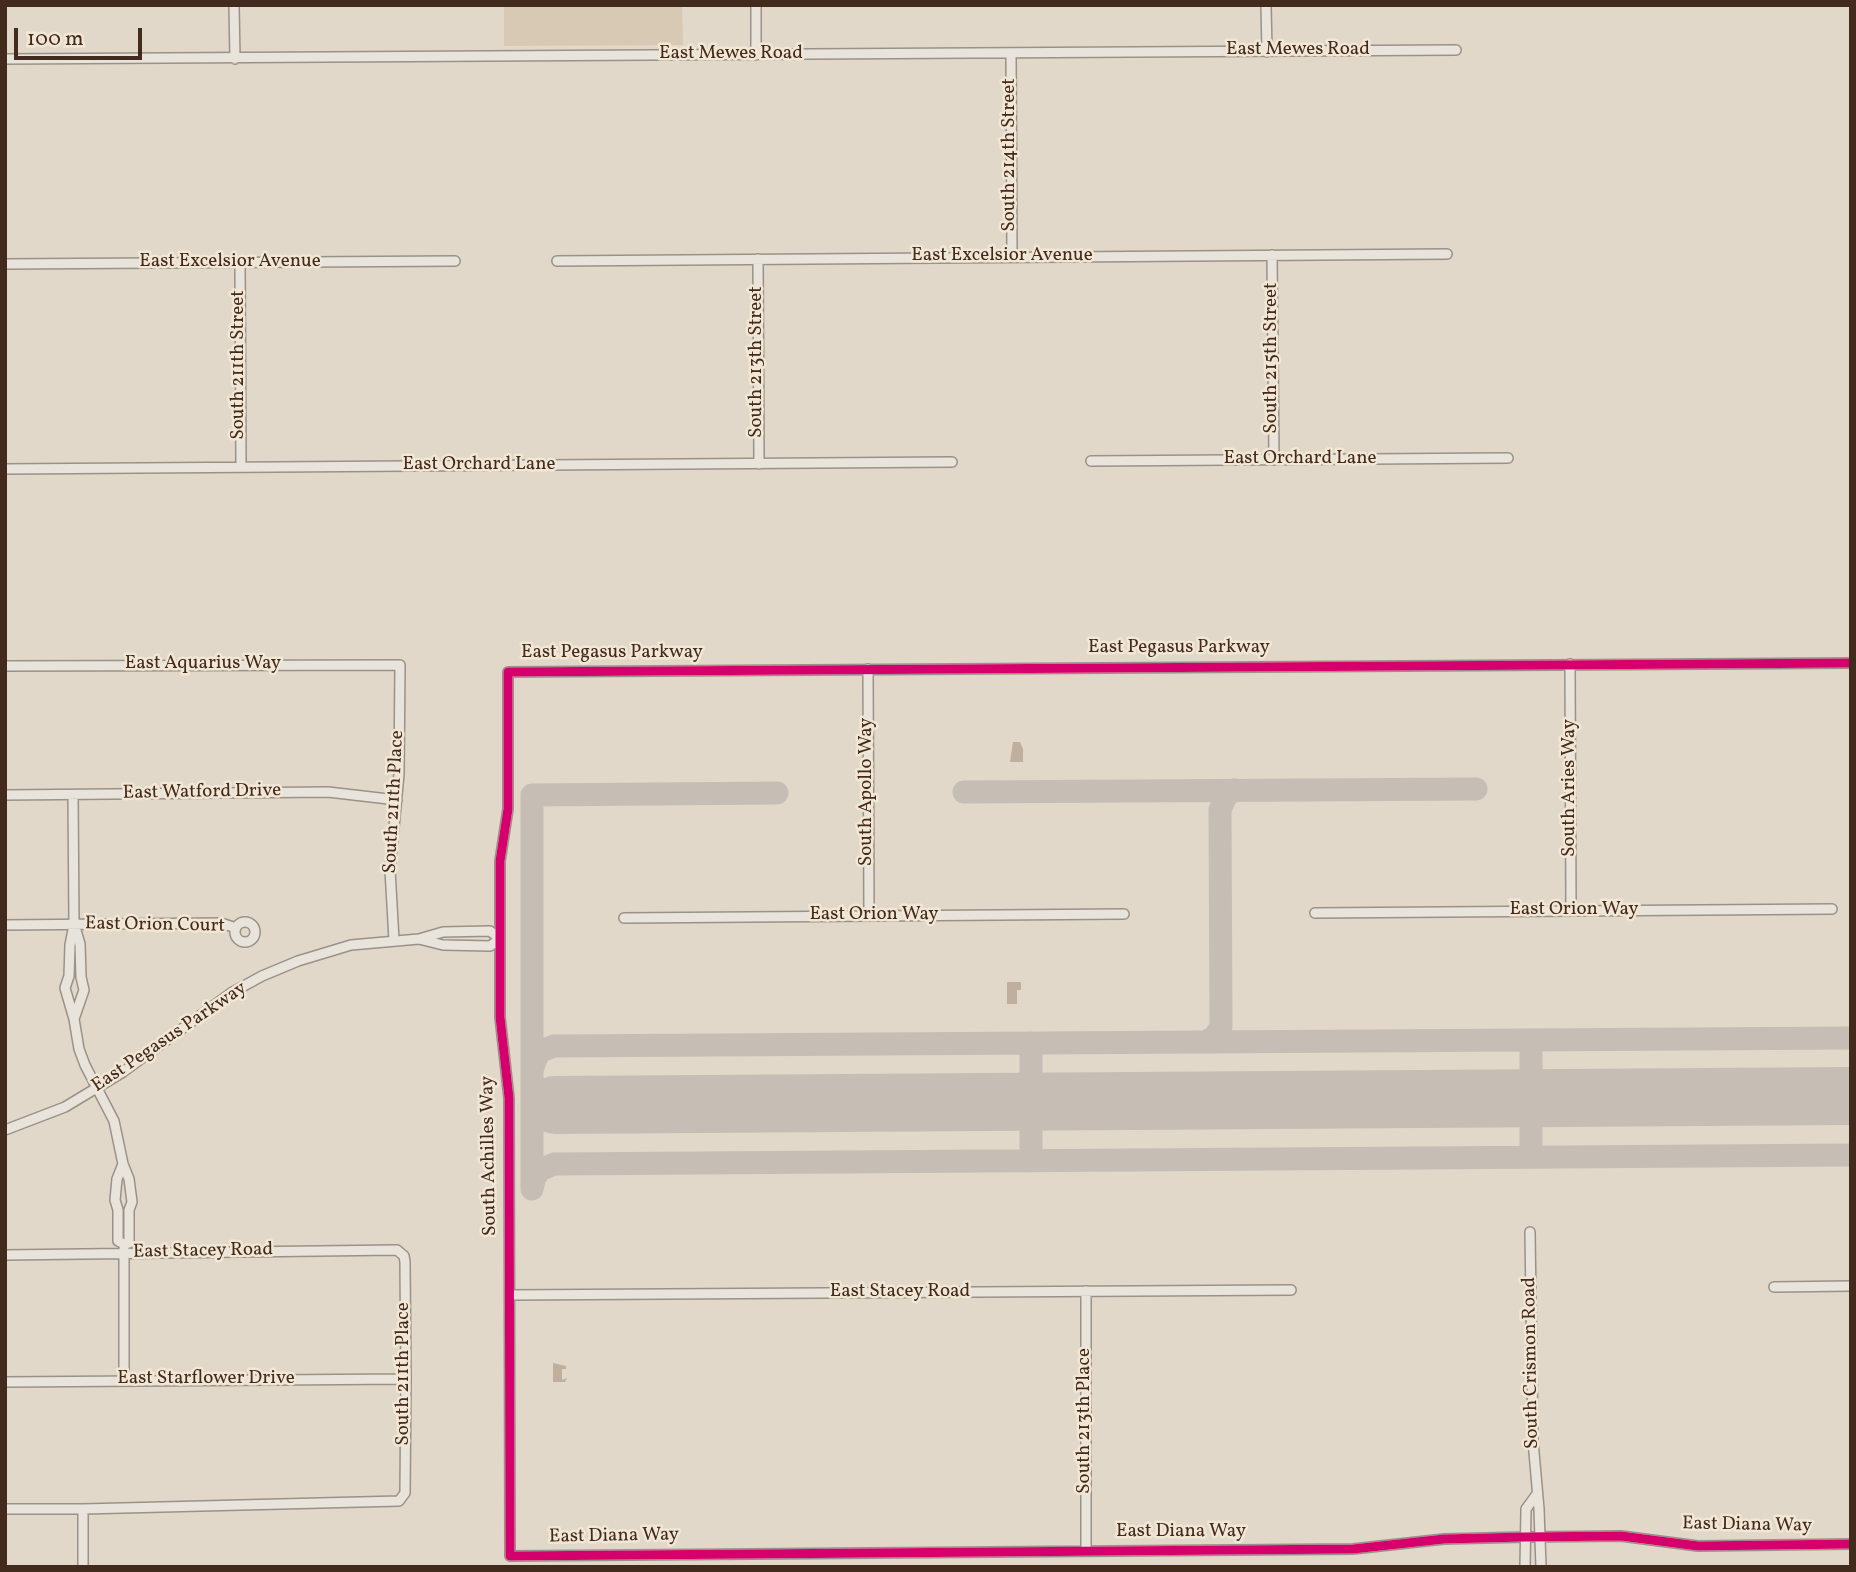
<!DOCTYPE html>
<style>
body{margin:0}
#map{position:relative;width:1856px;height:1572px;overflow:hidden;background:#e1d8c9;font-family:Vollkorn,serif}
canvas{display:block}
.frame{position:absolute;inset:0;border:7px solid #422a1d;pointer-events:none}
.scale{position:absolute;left:14px;top:28px;width:128px;height:32px;box-sizing:border-box;border:4px solid #422a1d;border-top:0;padding-left:9px;font-size:21px;line-height:24px;white-space:nowrap;color:#422a1d;-webkit-text-stroke:5px #f2e7d5;paint-order:stroke}
</style>
<div id="map">
<canvas width="1856" height="1572"></canvas>
<div class="frame"></div>
<div class="scale">100 m</div>
</div>
<script>
const ctx = document.querySelector('canvas').getContext('2d');
ctx.lineJoin = 'round';
function fillPath(path, color) { ctx.fillStyle = color; ctx.fill(path, 'evenodd'); }
const toPath = rows => new Path2D(rows.map(r => 'M' + r).join(''));
function stroke(path, color, width, dash) { ctx.strokeStyle = color; ctx.lineWidth = width; ctx.lineCap = dash ? 'butt' : 'round'; ctx.setLineDash(dash || []); ctx.stroke(path); }
function label(font, color, halo, rows, align = 'center') {
  ctx.font = font + ' Vollkorn,serif'; ctx.lineWidth = 5; ctx.setLineDash([]); ctx.textBaseline = 'middle'; ctx.strokeStyle = halo; ctx.fillStyle = color; for (const [text, x, y, turn = 0] of rows) {
    ctx.save(); ctx.translate(x, y); ctx.rotate((+turn || 0) * Math.PI / 180); ctx.textAlign = isNaN(turn) ? turn : align; if (halo) ctx.strokeText(text, 0, 0); ctx.fillText(text, 0, 0); ctx.restore();
  }
}
fillPath(toPath([
 [504,5,682,5,683,45,504,46]
]), '#d7c9b4');
fillPath(toPath([
 [1013,742,1020,742,1023,749,1023,762,1010,762],
 [1007,982,1021,982,1021,990,1017,990,1017,1004,1007,1004],
 [553,1363,566,1366,566,1369,562,1369,562,1380,567,1378,565,1382,553,1382]
]), '#c0af9c');
stroke(toPath([
 [964,792,1476,789],
 [1206,1042,1215,1036,1221,1027,1220,810,1226,796,1234,790],
 [1031,1043,1031,1160],
 [532,1070,536,1058,541,1051,554,1046,1851,1038],
 [1531,1157,1531,1040],
 [532,1187,532,795,777,793],
 [532,1189,535,1177,540,1170,554,1164,1851,1155]
]), '#c6beb4', 23);
stroke(toPath([
 [555,1105,1851,1096]
]), '#c6beb4', 58);
const minor = toPath([
 [234,5,235,59],
 [756,5,756,55],
 [1266,5,1267,52],
 [1011,53,1012,257],
 [5,59,1456,50],
 [1272,255,1274,460],
 [758,259,759,464],
 [557,261,1447,254],
 [240,263,241,467],
 [5,264,455,261],
 [1091,461,1508,458],
 [5,469,952,462],
 [1851,663,508,672,508,809,500,861,500,1017,509,1098,510,1556,1353,1549,1444,1539,1525,1537,1621,1536,1698,1546,1851,1544],
 [1570,664,1571,911],
 [5,666,400,665,399,774,390,870,394,940],
 [868,669,869,916],
 [5,795,328,792,397,800],
 [73,795,74,925,70,945,69,976,65,988,74,1019,79,1049,85,1065,114,1121,123,1164],
 [1315,913,1832,909],
 [624,918,1124,914],
 '235 932a10 10 0 1 1 20 0a10 10 0 1 1-20 0Z',
 [5,925,221,923,236,928],
 [74,1019,84,990,81,977,80,944,75,927],
 [5,1130,65,1107,123,1072,231,993,262,976,298,961,351,945,419,939,443,932,490,931,500,939,490,946,443,945,419,939],
 [123,1164,129,1179,132,1202,129,1210,129,1243,124,1244,118,1241,118,1210,115,1200,117,1179,123,1164],
 [1530,1232,1533,1441,1539,1509,1541,1567],
 [5,1255,397,1250,404,1256,405,1262,406,1379,405,1493,399,1501,83,1509,5,1509],
 [1774,1287,1851,1286],
 [1086,1291,1086,1551],
 [510,1295,1291,1290],
 [124,1380,124,1249],
 [5,1382,406,1379],
 [83,1567,83,1509],
 [1525,1567,1526,1509,1537,1494]
]);
stroke(minor, '#9a9288', 12);
stroke(minor, '#e8e3db', 9);
stroke(toPath([
 [1851,663,508,672,508,809,500,861,500,1017,509,1098,510,1556,1353,1549,1444,1539,1525,1537,1621,1536,1698,1546,1851,1544]
]), '#d6006c', 9);
label('19px', '#422a1d', '#f2e7d5', [
 ["East Mewes Road",1298,51],
 ["East Mewes Road",731,55],
 ["South 214th Street",1011,155,-90],
 ["East Excelsior Avenue",1002,257],
 ["East Excelsior Avenue",230,263],
 ["South 215th Street",1273,358,-90],
 ["South 213th Street",758,362,-90],
 ["South 211th Street",240,365,-90],
 ["East Orchard Lane",1300,460],
 ["East Orchard Lane",479,466],
 ["East Pegasus Parkway",1179,649],
 ["East Pegasus Parkway",612,654],
 ["East Aquarius Way",203,665],
 ["South Aries Way",1571,788,-90],
 ["South Apollo Way",868,792,-90],
 ["East Watford Drive",202,793,-1],
 ["South 211th Place",395,802,-87],
 ["East Orion Way",1574,911],
 ["East Orion Way",874,916],
 ["East Orion Court",155,926,1],
 ["East Pegasus Parkway",170,1038,-34],
 ["South Achilles Way",490,1156,-91],
 ["East Stacey Road",203,1252,-1],
 ["East Stacey Road",900,1293],
 ["South Crismon Road",1532,1363,-91],
 ["South 211th Place",405,1374,-90],
 ["East Starflower Drive",206,1380],
 ["South 213th Place",1086,1421,-90],
 ["East Diana Way",1747,1526,1],
 ["East Diana Way",1181,1533],
 ["East Diana Way",614,1537,-1]
]);
</script>
